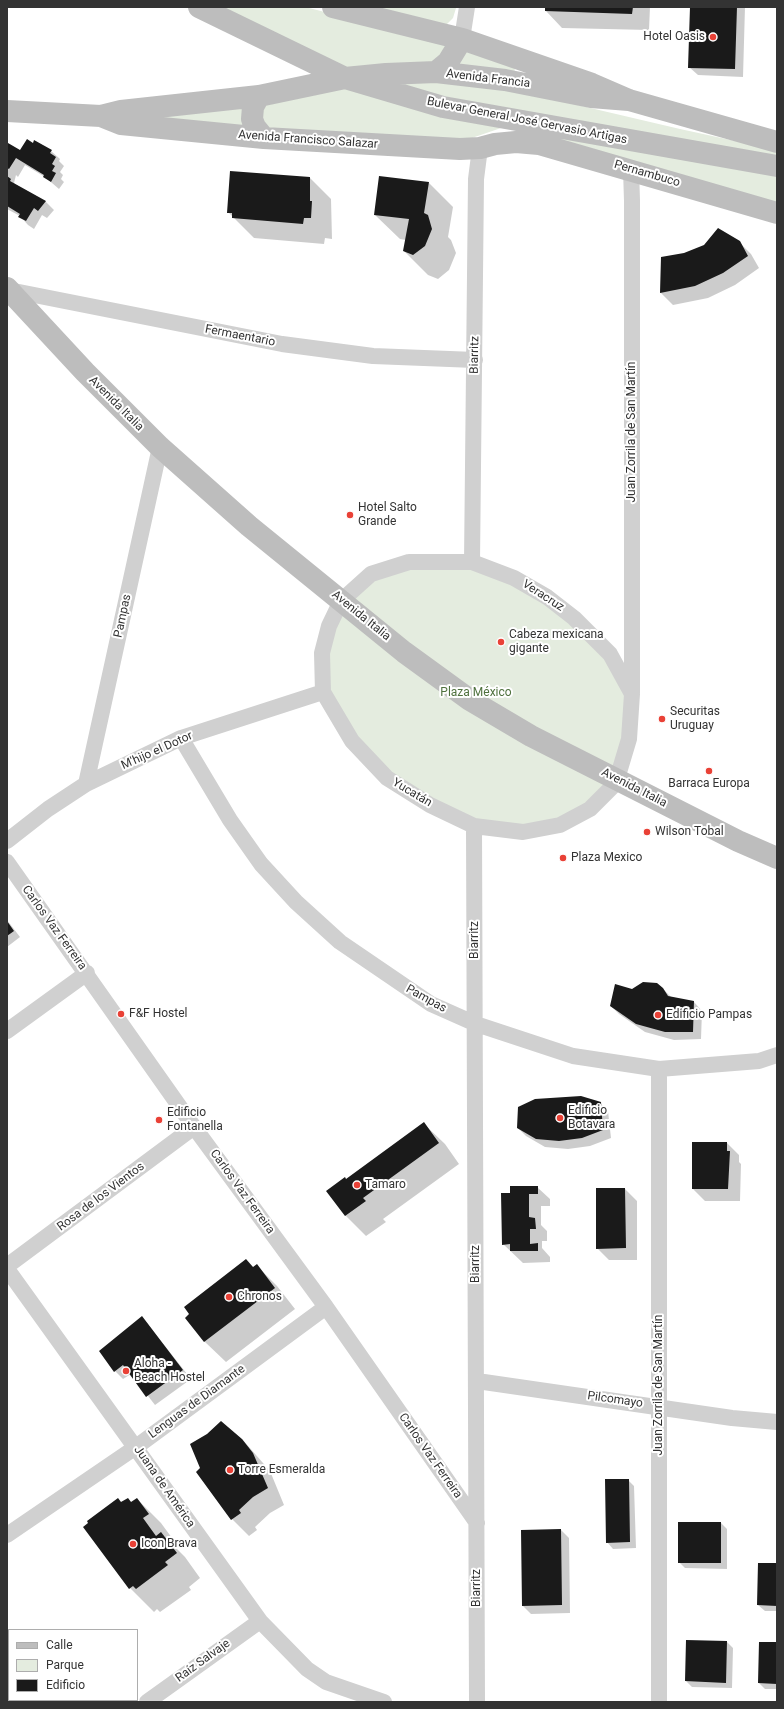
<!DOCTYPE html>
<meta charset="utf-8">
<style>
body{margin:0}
#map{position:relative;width:784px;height:1709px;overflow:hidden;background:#fff;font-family:Roboto,sans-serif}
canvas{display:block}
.frame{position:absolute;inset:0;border:8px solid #333;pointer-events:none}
.legend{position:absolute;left:8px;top:1629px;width:130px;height:72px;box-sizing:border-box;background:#fff;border:1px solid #adadad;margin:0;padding:5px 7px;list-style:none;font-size:12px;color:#333}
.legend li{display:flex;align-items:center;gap:8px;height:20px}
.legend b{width:20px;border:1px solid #adadad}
</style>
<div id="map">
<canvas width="784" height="1709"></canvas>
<div class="frame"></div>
<ul class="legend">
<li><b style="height:5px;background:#bdbdbd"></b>Calle</li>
<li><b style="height:11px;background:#e4ecdf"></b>Parque</li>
<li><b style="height:11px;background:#1a1a1a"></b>Edificio</li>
</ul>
</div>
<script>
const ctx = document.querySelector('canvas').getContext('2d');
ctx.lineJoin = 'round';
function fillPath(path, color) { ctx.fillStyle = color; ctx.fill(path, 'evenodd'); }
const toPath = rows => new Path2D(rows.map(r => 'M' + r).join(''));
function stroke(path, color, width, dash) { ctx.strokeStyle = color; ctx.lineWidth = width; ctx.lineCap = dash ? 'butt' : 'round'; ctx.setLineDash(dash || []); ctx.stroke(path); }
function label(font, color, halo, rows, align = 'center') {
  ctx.font = font + ' Roboto,sans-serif'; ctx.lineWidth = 4; ctx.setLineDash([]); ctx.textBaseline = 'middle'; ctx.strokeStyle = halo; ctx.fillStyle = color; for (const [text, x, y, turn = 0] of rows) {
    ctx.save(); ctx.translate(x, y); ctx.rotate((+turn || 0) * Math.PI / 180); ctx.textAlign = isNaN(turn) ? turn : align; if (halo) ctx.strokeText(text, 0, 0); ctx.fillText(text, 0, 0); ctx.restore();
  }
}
fillPath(toPath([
 [217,7,305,7,452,44,437,62,342,68],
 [370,7,456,7,456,8,453,18,447,24,441,24],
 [467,50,513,66,515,70,513,73,452,66],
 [415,80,518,91,680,129,777,150,777,158,544,118,379,82],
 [345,86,501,128,463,141,270,129,264,126,261,112,265,104],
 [245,105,246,127,122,118],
 [540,134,777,175,777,206],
 [472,562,574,618,632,694,617,779,560,825,474,826,387,778,323,692,329,626,371,574]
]), '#e4ecdf');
fillPath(toPath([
 [546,7,650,7,649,30,562,28,546,11],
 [691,7,745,7,743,77,698,75,689,67],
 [35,141,51,151,60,159,59,161,64,166,60,172,63,175,61,179,64,182,59,189,45,177,25,165,18,177,16,175,14,183,16,185,45,201,54,210,47,218,42,215,34,229,28,225,20,216,7,209,7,147,9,144,21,152,33,144],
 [231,172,310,178,331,199,332,239,325,238,324,244,254,238,228,212],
 [429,183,453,207,448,237,451,240,456,253,449,270,438,279,428,275,404,251,406,240,400,239,375,215],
 [739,242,751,254,759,268,735,285,708,298,673,305,661,293,662,258,684,254,704,246],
 [7,920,20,937,7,947],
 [663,989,671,997,694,1002,702,1011,701,1039,674,1040,645,1032,619,1014,611,1006,632,990],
 [600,1103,608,1111,611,1138,590,1146,568,1149,545,1147,526,1136,518,1128],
 [424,1124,445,1144,459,1164,383,1219,386,1222,366,1236,345,1215,346,1180],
 [693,1143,727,1143,739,1155,739,1162,741,1164,740,1201,705,1201,693,1189],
 [537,1187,550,1199,550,1206,541,1206,541,1225,547,1231,547,1241,542,1241,542,1248,550,1257,550,1262,523,1263,503,1244,511,1194],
 [625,1189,637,1201,637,1260,609,1260,597,1248],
 [257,1266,277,1286,295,1309,226,1362,205,1342,187,1318],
 [142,1317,191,1379,155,1405,131,1374,123,1379,115,1371],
 [242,1439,270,1471,284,1505,270,1513,255,1527,257,1530,249,1536,232,1519],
 [628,1480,634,1486,636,1548,613,1549,607,1542],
 [128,1499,132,1503,137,1499,161,1523,172,1538,169,1541,185,1557,200,1578,189,1587,191,1590,160,1612,157,1609,154,1612,130,1588,121,1502],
 [721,1523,727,1529,727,1569,685,1568,679,1562],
 [561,1530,569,1538,570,1613,531,1614,523,1606],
 [777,1564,777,1611,765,1611,758,1605],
 [687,1641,727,1642,733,1648,732,1688,692,1687,686,1681],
 [777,1643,777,1689,765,1689,759,1683]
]), '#0003');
fillPath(toPath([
 [545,7,633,7,632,14,545,11],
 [690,7,737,7,735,69,688,68],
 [27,139,33,143,34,140,52,150,50,153,56,157,52,164,55,166,52,171,56,173,51,182,43,177,44,175,16,158,9,169,7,168,8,143,20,150],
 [230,171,310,177,310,201,312,201,311,218,304,218,303,224,232,218,232,213,227,213],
 [7,176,11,179,10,181,46,201,38,211,34,208,26,221,18,217,20,214,7,206],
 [379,176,429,182,424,213,428,215,432,229,425,246,413,255,403,251,409,219,374,215],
 [718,228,740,241,748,256,723,273,695,286,660,293,661,257,684,253,704,245],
 [7,921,14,931,7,936],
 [643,982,657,983,663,988,668,996,694,1001,693,1032,665,1032,636,1024,610,1006,615,984,632,989],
 [581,1096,601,1102,603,1130,582,1138,559,1141,536,1139,517,1128,518,1107,535,1099],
 [424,1122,439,1143,363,1198,366,1201,345,1216,326,1191,345,1177,346,1179],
 [692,1142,727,1142,727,1151,730,1151,728,1189,692,1189],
 [510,1186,538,1186,538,1194,529,1194,529,1217,535,1218,536,1229,530,1229,530,1244,538,1243,538,1251,510,1251,510,1244,502,1245,501,1193,510,1193],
 [596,1188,625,1188,626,1248,596,1249],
 [246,1259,253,1267,257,1264,275,1288,204,1342,185,1318,189,1314,184,1307],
 [142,1316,183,1370,146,1397,123,1365,114,1372,99,1351],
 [221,1421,242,1439,253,1453,268,1488,253,1497,239,1510,241,1513,231,1520,196,1472,200,1468,190,1444,207,1434],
 [605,1479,629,1479,630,1542,606,1543],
 [118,1498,121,1502,128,1498,131,1502,137,1498,149,1514,143,1518,156,1536,161,1532,177,1553,165,1562,168,1565,136,1589,133,1586,129,1589,83,1527,88,1523,87,1521],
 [678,1522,721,1522,721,1563,678,1563],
 [561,1529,562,1605,522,1606,521,1530],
 [758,1563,777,1563,777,1606,757,1605],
 [686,1640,727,1641,726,1683,685,1681],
 [759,1642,777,1642,777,1684,758,1683]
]), '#1a1a1a');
stroke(toPath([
 [462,39,467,7],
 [631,169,632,201,632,693],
 [9,290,282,344,373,356,475,360],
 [409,562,472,562,514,578,547,597,574,618,610,654,632,694,629,739,617,779,613,786,590,809,560,825,523,832,474,826,430,805,387,778,352,741,323,692,322,653,329,626,341,601,371,574,409,562],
 [472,562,476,179,480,148],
 [181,738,230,820,261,864,296,902,340,942,431,1004,476,1024,573,1056,659,1069,759,1061,777,1055],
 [86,784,160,447],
 [474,826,477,1702],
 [7,841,48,809,86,784,181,738,323,692],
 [7,862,194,1127,326,1307,477,1523],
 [7,1031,87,973],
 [659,1069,659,1702],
 [7,1266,194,1127],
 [7,1269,260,1621,307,1669,326,1682,384,1702],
 [477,1381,732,1418,777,1422],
 [7,1535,136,1447,326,1307],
 [147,1702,260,1621]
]), '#d0d0d0', 16);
stroke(toPath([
 [199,7,345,78,443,107,777,166],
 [333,7,462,39,592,84,629,100,777,142],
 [436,72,448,62,462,39],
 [259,96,253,107,252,119,255,127,264,138],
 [7,111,101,116,121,111,259,96,345,78,386,74,436,72,505,80,591,97,629,100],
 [101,116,121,124,264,138,460,149,480,148,495,144,516,142,539,144,777,213],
 [7,288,85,372,160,447,249,526,404,652,470,700,531,736,738,841,777,858]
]), '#bdbdbd', 22);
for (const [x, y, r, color] of [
 [713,37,4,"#e94136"],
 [350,515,4,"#e94136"],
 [501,642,4,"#e94136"],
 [662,719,4,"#e94136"],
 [709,771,4,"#e94136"],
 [647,832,4,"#e94136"],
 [563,858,4,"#e94136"],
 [121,1014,4,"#e94136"],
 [658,1015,4,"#e94136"],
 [560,1118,4,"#e94136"],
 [159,1120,4,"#e94136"],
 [357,1185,4,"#e94136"],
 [229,1297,4,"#e94136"],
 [126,1371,4,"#e94136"],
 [230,1470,4,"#e94136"],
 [133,1544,4,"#e94136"]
]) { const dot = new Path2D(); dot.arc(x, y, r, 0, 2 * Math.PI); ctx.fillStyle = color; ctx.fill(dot); stroke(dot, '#fff', 1.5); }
label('12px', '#333', '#fff', [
 ["Hotel Oasis",705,37,"right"],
 ["Hotel Salto",358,508],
 ["Grande",358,522],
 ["Cabeza mexicana",509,635],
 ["gigante",509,649],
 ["Securitas",670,712],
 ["Uruguay",670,726],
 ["Barraca Europa",709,784,"center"],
 ["Wilson Tobal",655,832],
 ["Plaza Mexico",571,858],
 ["F&F Hostel",129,1014],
 ["Edificio Pampas",666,1015],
 ["Edificio",568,1111],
 ["Botavara",568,1125],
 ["Edificio",167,1113],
 ["Fontanella",167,1127],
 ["Tamaro",365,1185],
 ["Chronos",237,1297],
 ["Aloha -",134,1364],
 ["Beach Hostel",134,1378],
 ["Torre Esmeralda",238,1470],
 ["Icon Brava",141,1544]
], 'left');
label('12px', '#333', '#fff', [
 ["Avenida Francia",488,79,7],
 ["Bulevar General José Gervasio Artigas",527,121,11],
 ["Avenida Francisco Salazar",308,140,4],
 ["Pernambuco",647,174,16],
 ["Fermaentario",240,336,11],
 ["Biarritz",475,355,-89],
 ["Avenida Italia",116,404,45],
 ["Juan Zorrila de San Martín",632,432,-90],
 ["Veracruz",543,596,33],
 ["Pampas",123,616,-78],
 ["Avenida Italia",361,616,39],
 ["M'hijo el Dotor",157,751,-24],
 ["Avenida Italia",634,788,27],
 ["Yucatán",412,793,31],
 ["Carlos Vaz Ferreira",54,928,54],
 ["Biarritz",475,940,-90],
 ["Pampas",426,999,29],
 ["Carlos Vaz Ferreira",242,1192,54],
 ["Rosa de los Vientos",101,1197,-37],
 ["Biarritz",476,1264,-90],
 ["Juan Zorrila de San Martín",659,1385,-90],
 ["Pilcomayo",615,1400,8],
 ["Lenguas de Diamante",197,1402,-36],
 ["Carlos Vaz Ferreira",430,1456,55],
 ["Juana de América",164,1487,55],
 ["Biarritz",477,1588,-90],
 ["Raíz Salvaje",203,1661,-36]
]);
label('12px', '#4f713e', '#fff', [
 ["Plaza México",476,693]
]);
</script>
